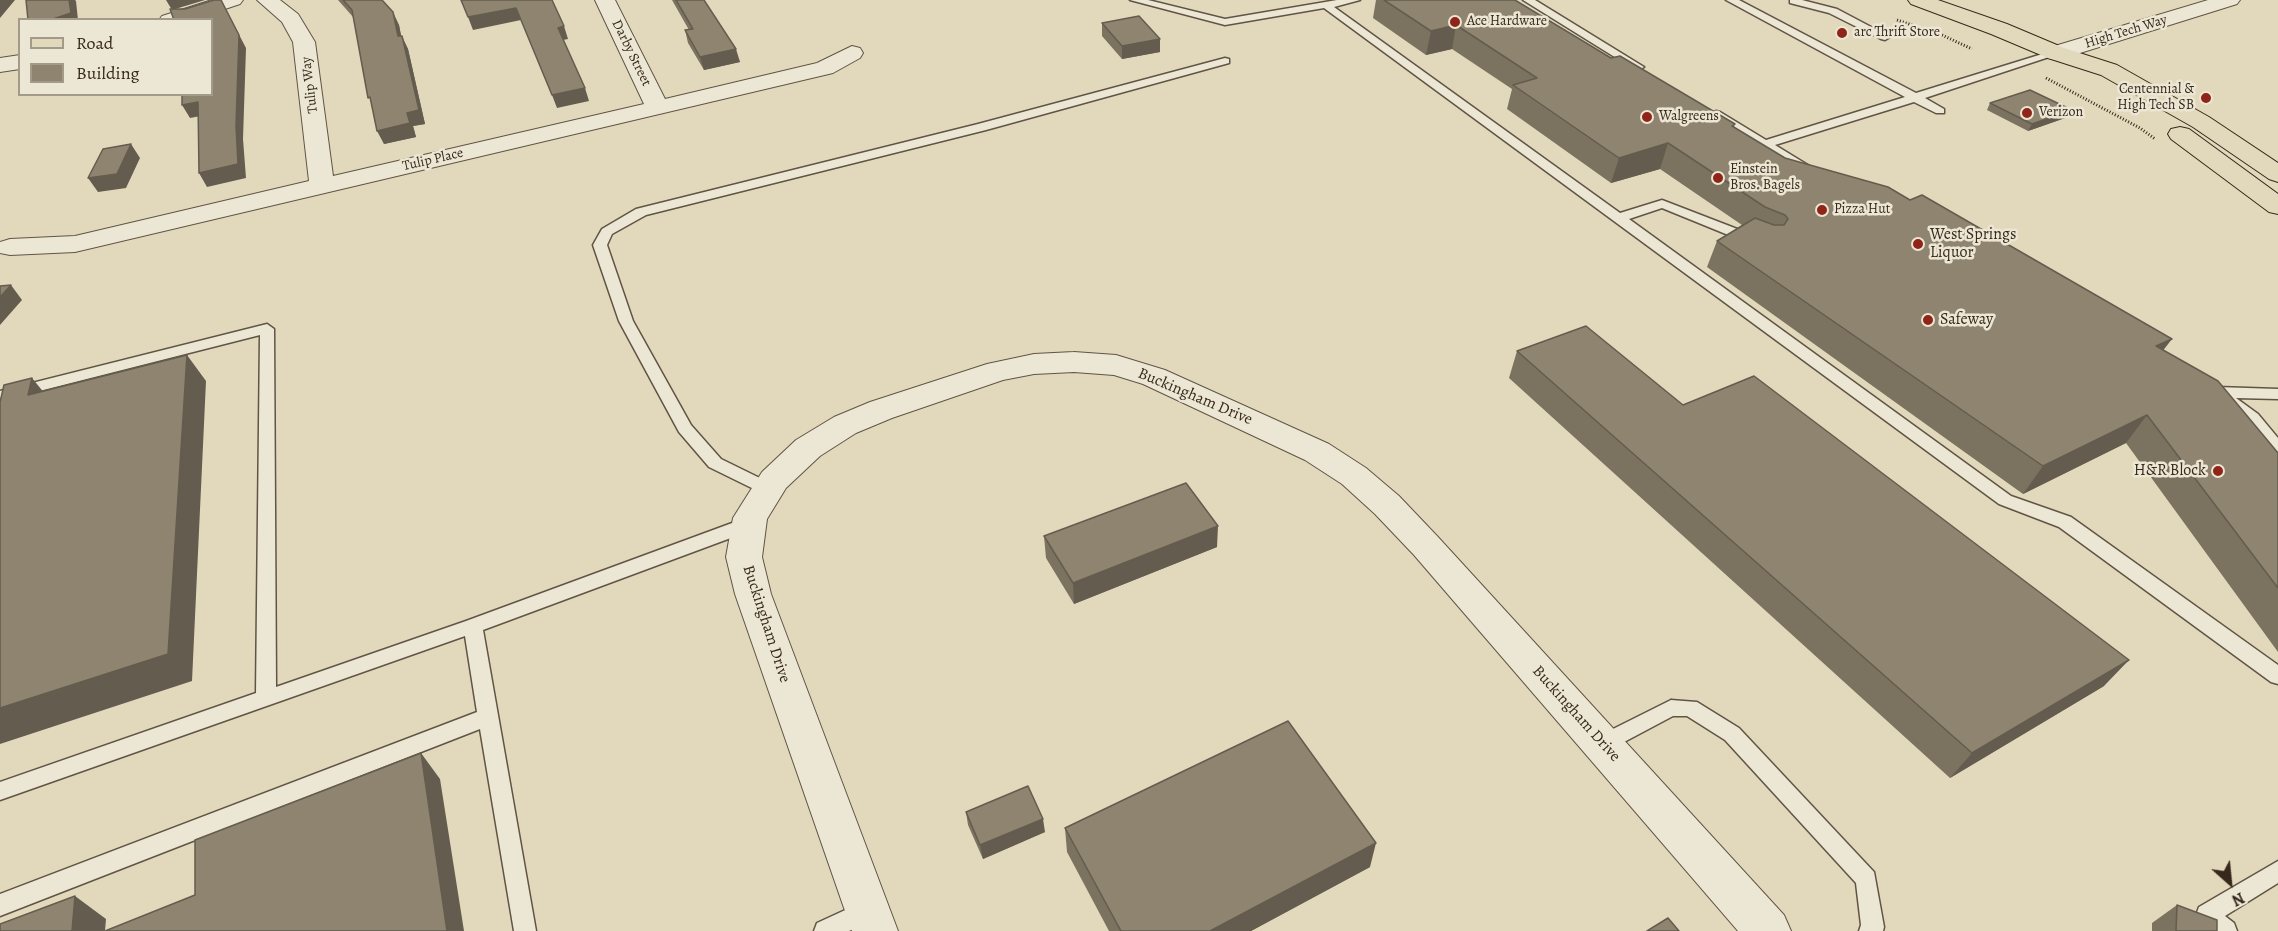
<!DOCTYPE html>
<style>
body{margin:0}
#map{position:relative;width:2278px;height:931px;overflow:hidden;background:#e2d9bd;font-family:Alegreya,serif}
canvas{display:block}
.legend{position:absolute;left:18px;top:18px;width:195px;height:78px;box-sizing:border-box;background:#ece6d4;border:2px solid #a39a8a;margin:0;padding:8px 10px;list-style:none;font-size:18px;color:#36281b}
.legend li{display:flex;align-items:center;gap:12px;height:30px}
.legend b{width:30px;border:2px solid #a39a8a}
.north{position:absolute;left:2200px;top:853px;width:60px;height:60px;-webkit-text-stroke:4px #ece6d4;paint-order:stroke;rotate:153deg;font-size:16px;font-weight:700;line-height:24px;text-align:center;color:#36281b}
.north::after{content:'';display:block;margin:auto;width:21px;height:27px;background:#36281b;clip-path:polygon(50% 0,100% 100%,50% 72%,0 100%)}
</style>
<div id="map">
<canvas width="2278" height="931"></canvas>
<ul class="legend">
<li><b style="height:8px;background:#e2d9bd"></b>Road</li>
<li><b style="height:16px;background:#8f846f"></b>Building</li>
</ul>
<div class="north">N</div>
</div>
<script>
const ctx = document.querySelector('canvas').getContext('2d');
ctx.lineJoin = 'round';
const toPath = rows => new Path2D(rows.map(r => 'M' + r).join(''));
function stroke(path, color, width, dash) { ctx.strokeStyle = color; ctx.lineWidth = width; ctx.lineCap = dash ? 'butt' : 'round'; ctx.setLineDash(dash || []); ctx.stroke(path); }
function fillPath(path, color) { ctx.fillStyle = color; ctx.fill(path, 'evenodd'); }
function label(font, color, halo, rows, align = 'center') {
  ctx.font = font + ' Alegreya,serif'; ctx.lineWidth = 5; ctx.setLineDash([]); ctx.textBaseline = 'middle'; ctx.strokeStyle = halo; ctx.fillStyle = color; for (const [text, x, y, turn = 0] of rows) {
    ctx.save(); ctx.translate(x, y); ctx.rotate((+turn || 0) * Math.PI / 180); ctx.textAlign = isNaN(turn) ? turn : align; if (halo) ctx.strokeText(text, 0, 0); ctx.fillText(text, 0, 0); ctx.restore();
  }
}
const lane = toPath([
 [1130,0,1148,0,1225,19,1337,0,1360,0,1334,7,1620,213,1662,200,1758,237,1760,240,1758,243,1748,243,1662,208,1629,219,2011,496,2071,517,2278,665,2278,684,2271,682,2059,527,1999,504,1324,8,1225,25,1130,0],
 [1523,0,1535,0,1644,67,1638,70,1634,69,1523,0],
 [1726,0,1739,0,1916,93,2052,51,2056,50,2061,53,1925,98,1944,109,1944,113,1936,113,1914,102,1775,145,1811,167,1813,170,1811,173,1807,174,1760,148,1710,115,1716,111,1720,112,1766,140,1905,97,1726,0],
 [1790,0,1802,0,1837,9,1890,37,1885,40,1881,39,1829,13,1790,3,1790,0],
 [1225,58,1229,59,1229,63,986,130,646,215,612,234,607,245,633,321,691,425,721,459,774,485,776,489,774,493,762,493,709,467,679,432,619,321,593,245,602,229,636,209,978,124,1225,58],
 [267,324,274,329,276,687,466,621,743,519,749,518,755,519,758,524,755,529,483,630,536,931,514,931,480,729,0,916,0,894,477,712,465,636,0,800,0,782,256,693,260,335,0,401,0,391,267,324],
 [2217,387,2278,389,2278,399,2236,398,2258,414,2278,438,2278,455,2272,453,2246,422,2220,402,2219,397,2212,396,2209,392,2212,388,2217,387],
 [1671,700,1697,702,1739,728,1874,872,1884,927,1883,931,1859,931,1861,925,1856,883,1725,740,1687,716,1673,716,1609,750,1602,753,1595,750,1592,744,1595,738,1671,700],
 [2278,861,2278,883,2225,916,2234,923,2237,931,2209,931,2199,923,2196,915,2199,907,2278,861],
 [867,900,875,903,878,911,875,919,849,931,814,931,817,923,867,900]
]);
const street = toPath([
 [212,0,243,0,240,4,192,20,159,20,162,16,212,0],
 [257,0,280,0,298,14,315,42,333,176,644,104,595,0,615,0,665,99,817,63,852,46,860,48,863,53,860,58,833,73,75,252,10,255,0,253,0,242,10,239,75,236,309,181,293,42,282,22,257,0],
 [2208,0,2240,0,2237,4,2064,58,2056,60,2048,58,2045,53,2048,48,2208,0],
 [20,55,20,69,0,72,0,58,20,55],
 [1074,352,1116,355,1165,370,1329,444,1366,468,1399,496,1438,537,1784,915,1791,931,1738,931,1414,555,1375,514,1342,484,1305,460,1143,384,1114,375,1074,372,1034,374,1003,380,892,418,856,433,820,456,786,488,767,519,762,557,771,594,898,931,852,931,735,594,726,557,733,518,762,472,796,440,834,417,870,402,987,364,1034,354,1074,352]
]);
const primary = toPath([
 [1908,0,1938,0,2007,24,2064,48,2117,65,2209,117,2278,163,2278,182,2269,179,2193,127,2101,75,2048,58,1991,34,1911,4,1908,0],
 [2180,127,2189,129,2278,194,2278,214,2269,212,2171,139,2168,134,2171,129,2180,127]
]);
stroke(lane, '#615444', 3);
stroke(street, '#615444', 2);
stroke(primary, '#36281b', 2);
stroke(toPath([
 [1897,20,1927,30],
 [1942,35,1972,49],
 [2046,78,2140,128,2155,139]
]), '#36281b', 3, [1, 2]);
fillPath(lane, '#ece6d4');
fillPath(street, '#ece6d4');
fillPath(primary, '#e2d9bd');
fillPath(toPath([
 [338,0,382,0,399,25,401,36,408,49,425,124,413,126,416,137,384,144,353,17],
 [672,0,704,0,740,62,704,70,688,43,685,30,689,30],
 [1376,0,1515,0,1611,58,1735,124,1734,127,1785,158,2163,350,2278,453,2278,652,2126,443,2023,494,1707,267,1717,241,1742,225,1660,169,1611,183,1507,109,1512,89,1452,49,1426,55,1373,18],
 [1102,23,1160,52,1122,59,1102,36],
 [1990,103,2068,117,2028,131,1987,110],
 [1517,351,1683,405,2104,686,1950,778,1509,378],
 [1044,536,1217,547,1074,604,1046,558],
 [966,812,1045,832,983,859,968,825],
 [1065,828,1370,867,1251,931,1109,931,1067,852],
 [2177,905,2217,931,2152,931,2152,923]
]), '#7b725f');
fillPath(toPath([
 [0,0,15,0,0,18],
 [69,0,75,0,76,1,78,20,50,20],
 [166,0,205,0,172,10],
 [221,0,246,48,243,139,246,178,207,187,199,173],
 [516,8,521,20,473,30,468,17],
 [393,12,399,25,404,50,398,36],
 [1456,25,1452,49,1426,55,1431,31],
 [564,26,568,39,563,40,558,28],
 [402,36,408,49,425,124,413,126,416,137,384,144,377,131,407,113],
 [1160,39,1160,52,1122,59,1122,46],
 [736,49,740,62,704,70,700,57],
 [585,88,589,101,557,108,552,95],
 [198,102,206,115,190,118,182,105],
 [2072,110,2068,117,2028,131,2032,124],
 [1668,143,1660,169,1611,183,1619,158],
 [131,144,140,158,126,188,98,192,88,178],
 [11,285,22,300,0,325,0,297],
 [2172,339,2151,366,2156,346],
 [187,355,206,381,192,681,0,744,0,708],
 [32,378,54,405,28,395],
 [2147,415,2126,443,2023,494,2043,466],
 [1218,526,1217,547,1074,604,1073,583],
 [2129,660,2104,686,1950,778,1972,753],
 [421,753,440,779,464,931,447,931],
 [1043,819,1045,832,983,859,980,845],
 [1376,843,1370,867,1251,931,1210,931],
 [75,896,106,919,105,931,72,931]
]), '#645c4e');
const building = toPath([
 [26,0,69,0,71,13,50,20,28,20,26,0],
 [214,0,221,0,239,35,236,126,238,164,199,173,198,102,182,105,182,94,212,94,212,20,174,20,170,9,185,9,214,0],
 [343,0,382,0,393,12,398,36,402,36,419,110,407,113,410,123,377,131,370,97,368,98,352,10,343,0],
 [461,0,552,0,564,26,558,28,585,88,552,95,516,8,468,17,461,0],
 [676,0,704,0,736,49,700,57,685,30,693,29,676,0],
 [1384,0,1515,0,1611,58,1620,56,1735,124,1732,126,1785,158,1888,187,1910,200,1922,195,2172,339,2156,346,2218,381,2278,453,2278,588,2147,415,2043,466,1717,241,1755,218,1774,225,1784,225,1788,219,1785,215,1765,207,1668,143,1619,158,1513,85,1537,78,1456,25,1431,31,1384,0],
 [1139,16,1160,39,1122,46,1102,23,1139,16],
 [2030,90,2072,110,2032,124,1990,103,2030,90],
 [131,144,117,174,88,178,103,149,131,144],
 [11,285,0,297,0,286,11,285],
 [1586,326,1683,405,1754,376,2129,660,1972,753,1517,351,1586,326],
 [187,355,168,654,0,708,0,402,4,385,32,378,28,395,187,355],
 [1186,483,1218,526,1073,583,1044,536,1186,483],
 [1288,721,1376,843,1210,931,1121,931,1065,828,1288,721],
 [421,753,447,931,105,931,195,895,195,840,421,753],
 [1028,786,1043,819,980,845,966,812,1028,786],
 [75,896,72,931,0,931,0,924,75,896],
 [2177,905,2217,920,2217,931,2176,931,2177,905],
 [1668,918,1679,931,1647,931,1668,918]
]);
fillPath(building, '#8f846f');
stroke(building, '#645c4e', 1.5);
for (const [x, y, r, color] of [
 [1455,22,6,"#8f2418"],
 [1842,33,6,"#8f2418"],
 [2206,98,6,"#8f2418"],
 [2027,113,6,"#8f2418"],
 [1647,117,6,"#8f2418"],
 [1718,178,6,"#8f2418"],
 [1822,210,6,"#8f2418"],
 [1918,244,6,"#8f2418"],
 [1928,320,6,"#8f2418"],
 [2218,471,6,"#8f2418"]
]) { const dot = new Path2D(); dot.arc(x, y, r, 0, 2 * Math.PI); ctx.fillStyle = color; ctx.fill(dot); stroke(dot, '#ece6d4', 2); }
label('14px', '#36281b', '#ece6d4', [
 ["Ace Hardware",1467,22],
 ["arc Thrift Store",1854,33],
 ["Centennial &",2194,90,"right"],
 ["High Tech SB",2194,106,"right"],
 ["Verizon",2039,113],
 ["Walgreens",1659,117],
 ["Einstein",1730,170],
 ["Bros. Bagels",1730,186],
 ["Pizza Hut",1834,210]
], 'left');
label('14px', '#36281b', '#ece6d4', [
 ["High Tech Way",2126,32,-17],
 ["Darby Street",631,53,64],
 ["Tulip Way",310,85,-97],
 ["Tulip Place",433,160,-13]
]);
label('16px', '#36281b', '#ece6d4', [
 ["West Springs",1930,235],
 ["Liquor",1930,253],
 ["Safeway",1940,320],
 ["H&R Block",2206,471,"right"]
], 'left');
label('16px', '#36281b', '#ece6d4', [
 ["Buckingham Drive",1195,397,23],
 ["Buckingham Drive",766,624,72],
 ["Buckingham Drive",1576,714,48]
]);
</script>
